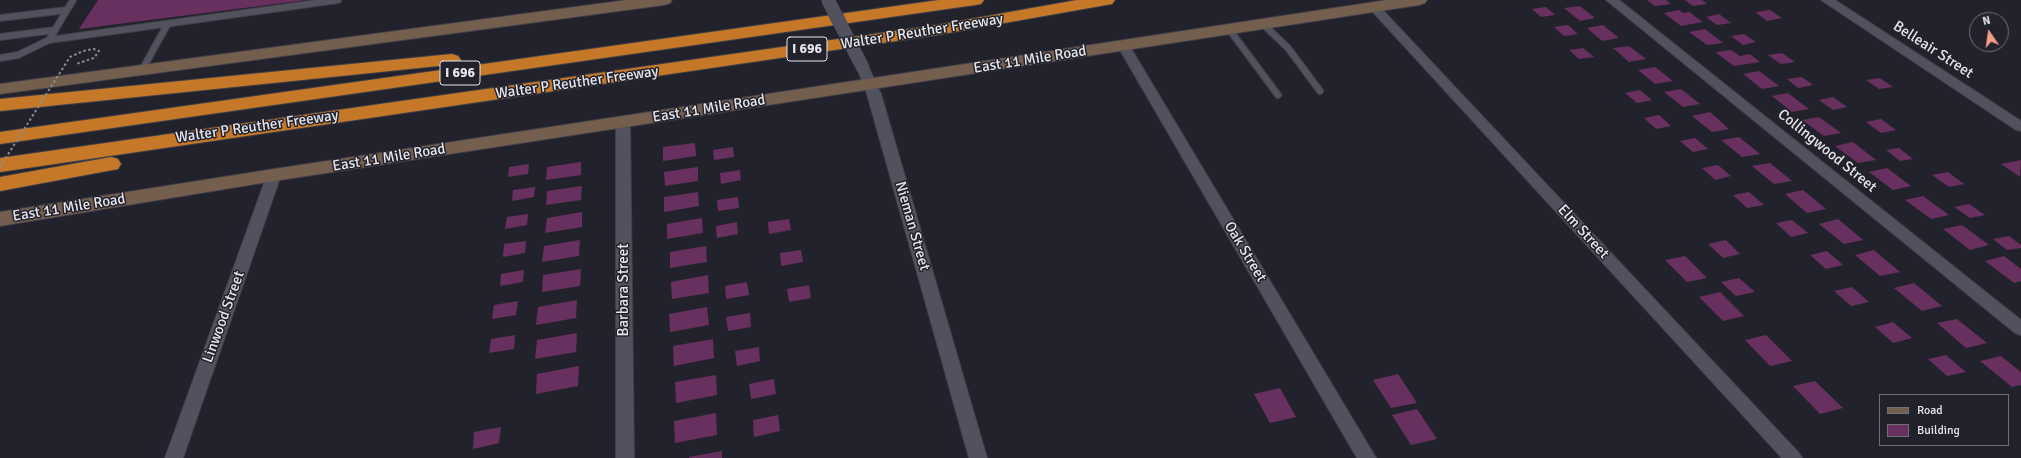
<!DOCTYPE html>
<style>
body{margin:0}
#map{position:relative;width:2021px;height:458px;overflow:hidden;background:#22222c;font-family:Signika,sans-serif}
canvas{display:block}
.legend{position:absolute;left:1879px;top:394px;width:130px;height:52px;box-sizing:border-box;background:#22222c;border:1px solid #707079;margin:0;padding:5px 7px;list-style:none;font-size:12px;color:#e5e5ec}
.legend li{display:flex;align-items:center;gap:8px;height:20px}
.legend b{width:20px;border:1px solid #707079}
.north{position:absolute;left:1969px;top:12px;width:40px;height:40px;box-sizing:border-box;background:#22222c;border:1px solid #707079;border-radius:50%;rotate:347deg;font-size:11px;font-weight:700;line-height:16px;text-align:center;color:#e5e5ec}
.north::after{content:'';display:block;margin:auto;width:14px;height:18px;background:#f49e8a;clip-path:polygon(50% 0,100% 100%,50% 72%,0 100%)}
</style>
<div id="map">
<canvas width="2021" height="458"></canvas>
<ul class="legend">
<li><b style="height:5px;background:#745e4e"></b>Road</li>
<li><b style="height:11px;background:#68305e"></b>Building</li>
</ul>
<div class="north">N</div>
</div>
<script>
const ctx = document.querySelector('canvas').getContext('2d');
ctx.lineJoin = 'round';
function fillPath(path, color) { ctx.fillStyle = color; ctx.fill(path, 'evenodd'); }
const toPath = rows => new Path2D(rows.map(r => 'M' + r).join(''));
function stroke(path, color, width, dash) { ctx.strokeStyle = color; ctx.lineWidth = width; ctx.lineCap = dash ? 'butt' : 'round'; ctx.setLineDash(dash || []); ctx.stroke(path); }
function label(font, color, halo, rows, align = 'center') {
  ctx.font = font + ' Signika,sans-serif'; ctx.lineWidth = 3; ctx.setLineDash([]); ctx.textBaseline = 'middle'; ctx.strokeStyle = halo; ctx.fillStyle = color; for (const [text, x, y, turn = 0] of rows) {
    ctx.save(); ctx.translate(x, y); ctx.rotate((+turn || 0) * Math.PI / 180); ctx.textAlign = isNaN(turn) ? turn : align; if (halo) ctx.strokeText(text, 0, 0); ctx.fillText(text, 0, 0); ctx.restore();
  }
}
fillPath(toPath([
 [98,0,307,0,79,29],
 [1647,0,1666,0,1671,4,1655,6],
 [1685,0,1702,0,1707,4,1693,6],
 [1580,6,1595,18,1580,21,1564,8],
 [1546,7,1555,15,1541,17,1532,9],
 [1679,10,1683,13,1689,12,1703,22,1681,26,1664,13],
 [1770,10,1782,18,1767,21,1755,12],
 [1719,14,1731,23,1717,25,1706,17],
 [1568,25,1578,34,1564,36,1554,27],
 [1603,25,1619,38,1602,41,1587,28],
 [1705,29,1723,43,1707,45,1689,32],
 [1744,34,1756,42,1743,45,1731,36],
 [1629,46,1646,59,1629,62,1613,48],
 [1583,48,1594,57,1579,59,1569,50],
 [1731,50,1740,56,1750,54,1760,62,1734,66,1715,52],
 [1782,53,1795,62,1781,64,1768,55],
 [1655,67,1673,81,1655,84,1638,70],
 [1759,71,1779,86,1762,89,1743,74],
 [1802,77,1813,85,1798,88,1787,79],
 [1880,78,1893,87,1879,89,1866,80],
 [1681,89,1700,104,1683,107,1664,92],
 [1640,90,1652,100,1637,103,1625,93],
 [1788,93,1809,109,1792,112,1772,96],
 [1833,97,1847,107,1833,110,1819,100],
 [1710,112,1729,129,1712,132,1692,116],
 [1659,115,1671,126,1656,129,1644,118],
 [1819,117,1841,133,1824,136,1802,120],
 [1881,119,1896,130,1881,133,1866,122],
 [1739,137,1760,154,1742,157,1721,140],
 [1695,138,1708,149,1693,152,1680,141],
 [1853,142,1876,160,1858,163,1835,146],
 [695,143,696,156,663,161,663,147],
 [733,147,734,157,714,160,713,150],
 [1899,148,1913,159,1900,161,1886,150],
 [2021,160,2020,177,2001,164],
 [581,162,581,175,546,180,547,167],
 [1770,163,1792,181,1774,184,1752,166],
 [529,164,528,174,508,177,509,167],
 [1718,165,1731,176,1715,180,1702,168],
 [698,167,698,181,665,186,664,172],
 [1887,168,1911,186,1893,190,1869,172],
 [740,170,741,180,721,184,720,173],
 [1948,172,1964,184,1949,187,1932,175],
 [582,186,581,200,546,205,547,191],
 [535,187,534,197,512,201,513,190],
 [1803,190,1826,209,1807,213,1785,194],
 [698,192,699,206,664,212,664,197],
 [1749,192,1764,205,1747,208,1733,195],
 [1923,196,1949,215,1931,219,1905,200],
 [738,197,739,208,718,211,717,200],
 [1969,204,1985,215,1970,218,1954,207],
 [582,212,582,227,545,233,547,218],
 [528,214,527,225,505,229,507,217],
 [702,218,703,233,667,239,667,224],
 [789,219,791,230,769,234,768,222],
 [1838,219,1863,240,1844,244,1819,224],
 [1792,220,1808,233,1791,237,1776,223],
 [737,222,738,234,717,238,716,226],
 [1962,225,1989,245,1970,250,1943,229],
 [2009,236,2021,245,2021,248,2007,250,1993,239],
 [580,240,579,256,542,262,544,246],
 [1726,240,1740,254,1723,258,1708,244],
 [526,241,525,253,503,257,504,244],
 [706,246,707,262,670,268,670,252],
 [801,250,803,262,781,266,780,253],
 [1874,250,1900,272,1880,276,1855,255],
 [1827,251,1843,265,1826,269,1810,255],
 [1685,256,1707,278,1687,282,1665,260],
 [2004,256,2021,269,2021,281,2014,283,1985,261],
 [581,269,580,286,542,292,543,275],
 [524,270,523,282,500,286,501,274],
 [708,275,709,293,672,299,671,282],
 [1739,278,1755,292,1736,296,1721,282],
 [747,282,749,295,726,299,725,286],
 [1914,283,1942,306,1922,311,1894,288],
 [809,285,811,298,789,302,787,289],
 [1852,287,1869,302,1851,306,1834,291],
 [1720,292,1744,316,1723,321,1699,297],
 [577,300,576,318,536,325,538,307],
 [518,301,516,315,492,319,494,305],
 [707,307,709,325,670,332,669,314],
 [750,313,751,327,728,331,726,317],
 [1957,319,1987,343,1966,348,1937,323],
 [1893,322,1912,338,1893,343,1875,327],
 [577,333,576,352,535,359,537,340],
 [515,335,514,349,489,353,491,339],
 [1766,335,1792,361,1770,366,1745,340],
 [713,339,714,358,674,366,673,346],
 [759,347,760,361,737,366,735,351],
 [1946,355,1966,372,1947,376,1928,359],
 [2001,356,2021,372,2021,385,2012,387,1980,361],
 [579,366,578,386,536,394,537,374],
 [1398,374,1417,403,1391,408,1373,380],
 [716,375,717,395,676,403,675,382],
 [774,379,776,394,751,399,749,384],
 [1815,381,1843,408,1820,414,1793,386],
 [1280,388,1296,417,1270,423,1254,394],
 [1417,409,1437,439,1411,445,1392,415],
 [716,413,717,435,675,443,674,421],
 [778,415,780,431,754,437,753,420],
 [501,427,499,443,473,449,474,432],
 [722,451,722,458,689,458,689,457]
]), '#68305e');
const lane = toPath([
 [73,0,49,40,338,0],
 [0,18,67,10],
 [1263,24,1288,48,1320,91],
 [1229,29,1278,95],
 [0,37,55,30],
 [0,58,18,55,49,40],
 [142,70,167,25]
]);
const street = toPath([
 [1606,0,1619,0,2021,320,2021,335,2015,333,1606,0],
 [1821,0,1835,0,2021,121,2021,131,2016,130,1821,0],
 [1374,3,1378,5,1799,453,1802,458,1782,458,1370,9,1368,7,1370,5,1374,3],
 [1123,41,1129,45,1376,458,1357,458,1117,45,1123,41],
 [863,64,869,68,881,94,987,458,969,458,867,94,857,68,863,64],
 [623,118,628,119,630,122,634,458,616,458,616,122,618,119,623,118],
 [274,170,279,172,281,175,183,458,165,458,267,175,269,172,274,170]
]);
const secondary = toPath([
 [627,0,672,0,670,3,664,5,0,94,0,84,627,0],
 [1387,0,1427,0,1425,3,1419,5,274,181,0,226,0,212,274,169,1387,0]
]);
const highway = toPath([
 [939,0,984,0,981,4,975,5,0,144,0,132,939,0],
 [1077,0,1115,0,1112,4,1106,5,937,35,0,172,0,158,937,25,1077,0],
 [452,54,458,56,461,60,458,64,0,111,0,99,452,54],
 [111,157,118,159,121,164,118,169,0,191,0,177,111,157]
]);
stroke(lane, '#403f48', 8);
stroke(street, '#403f48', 2);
stroke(secondary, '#403f48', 2);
stroke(highway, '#403f48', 2);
stroke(lane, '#52525e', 6);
fillPath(street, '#52525e');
fillPath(secondary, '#745e4e');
fillPath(highway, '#c57928');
const streetBridge = toPath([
 [828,0,863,68]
]);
stroke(streetBridge, '#403f48', 14, []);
stroke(toPath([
 [0,167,70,57,83,51,94,49,99,51,94,58,76,64]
]), '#8c8c94', 2, [2.5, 2.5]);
stroke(streetBridge, '#52525e', 13);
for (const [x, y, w] of [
 [807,49,40],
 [460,73,40]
]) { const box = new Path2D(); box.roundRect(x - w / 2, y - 12, w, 24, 3); ctx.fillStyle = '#22222c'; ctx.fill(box); stroke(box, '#e5e5ec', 1); }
label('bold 14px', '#e5e5ec', null, [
 ["I 696",807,49],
 ["I 696",460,73]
]);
label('15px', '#e5e5ec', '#22222c', [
 ["Walter P Reuther Freeway",922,32,-9],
 ["Belleair Street",1933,50,33],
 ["East 11 Mile Road",1030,60,-9],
 ["Walter P Reuther Freeway",577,83,-8],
 ["East 11 Mile Road",709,109,-9],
 ["Walter P Reuther Freeway",257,127,-8],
 ["Collingwood Street",1827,151,39],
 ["East 11 Mile Road",389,158,-9],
 ["East 11 Mile Road",69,208,-9],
 ["Nieman Street",912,226,74],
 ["Elm Street",1583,232,47],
 ["Oak Street",1245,252,59],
 ["Barbara Street",624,290,-90],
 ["Linwood Street",224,317,-70]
]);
</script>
